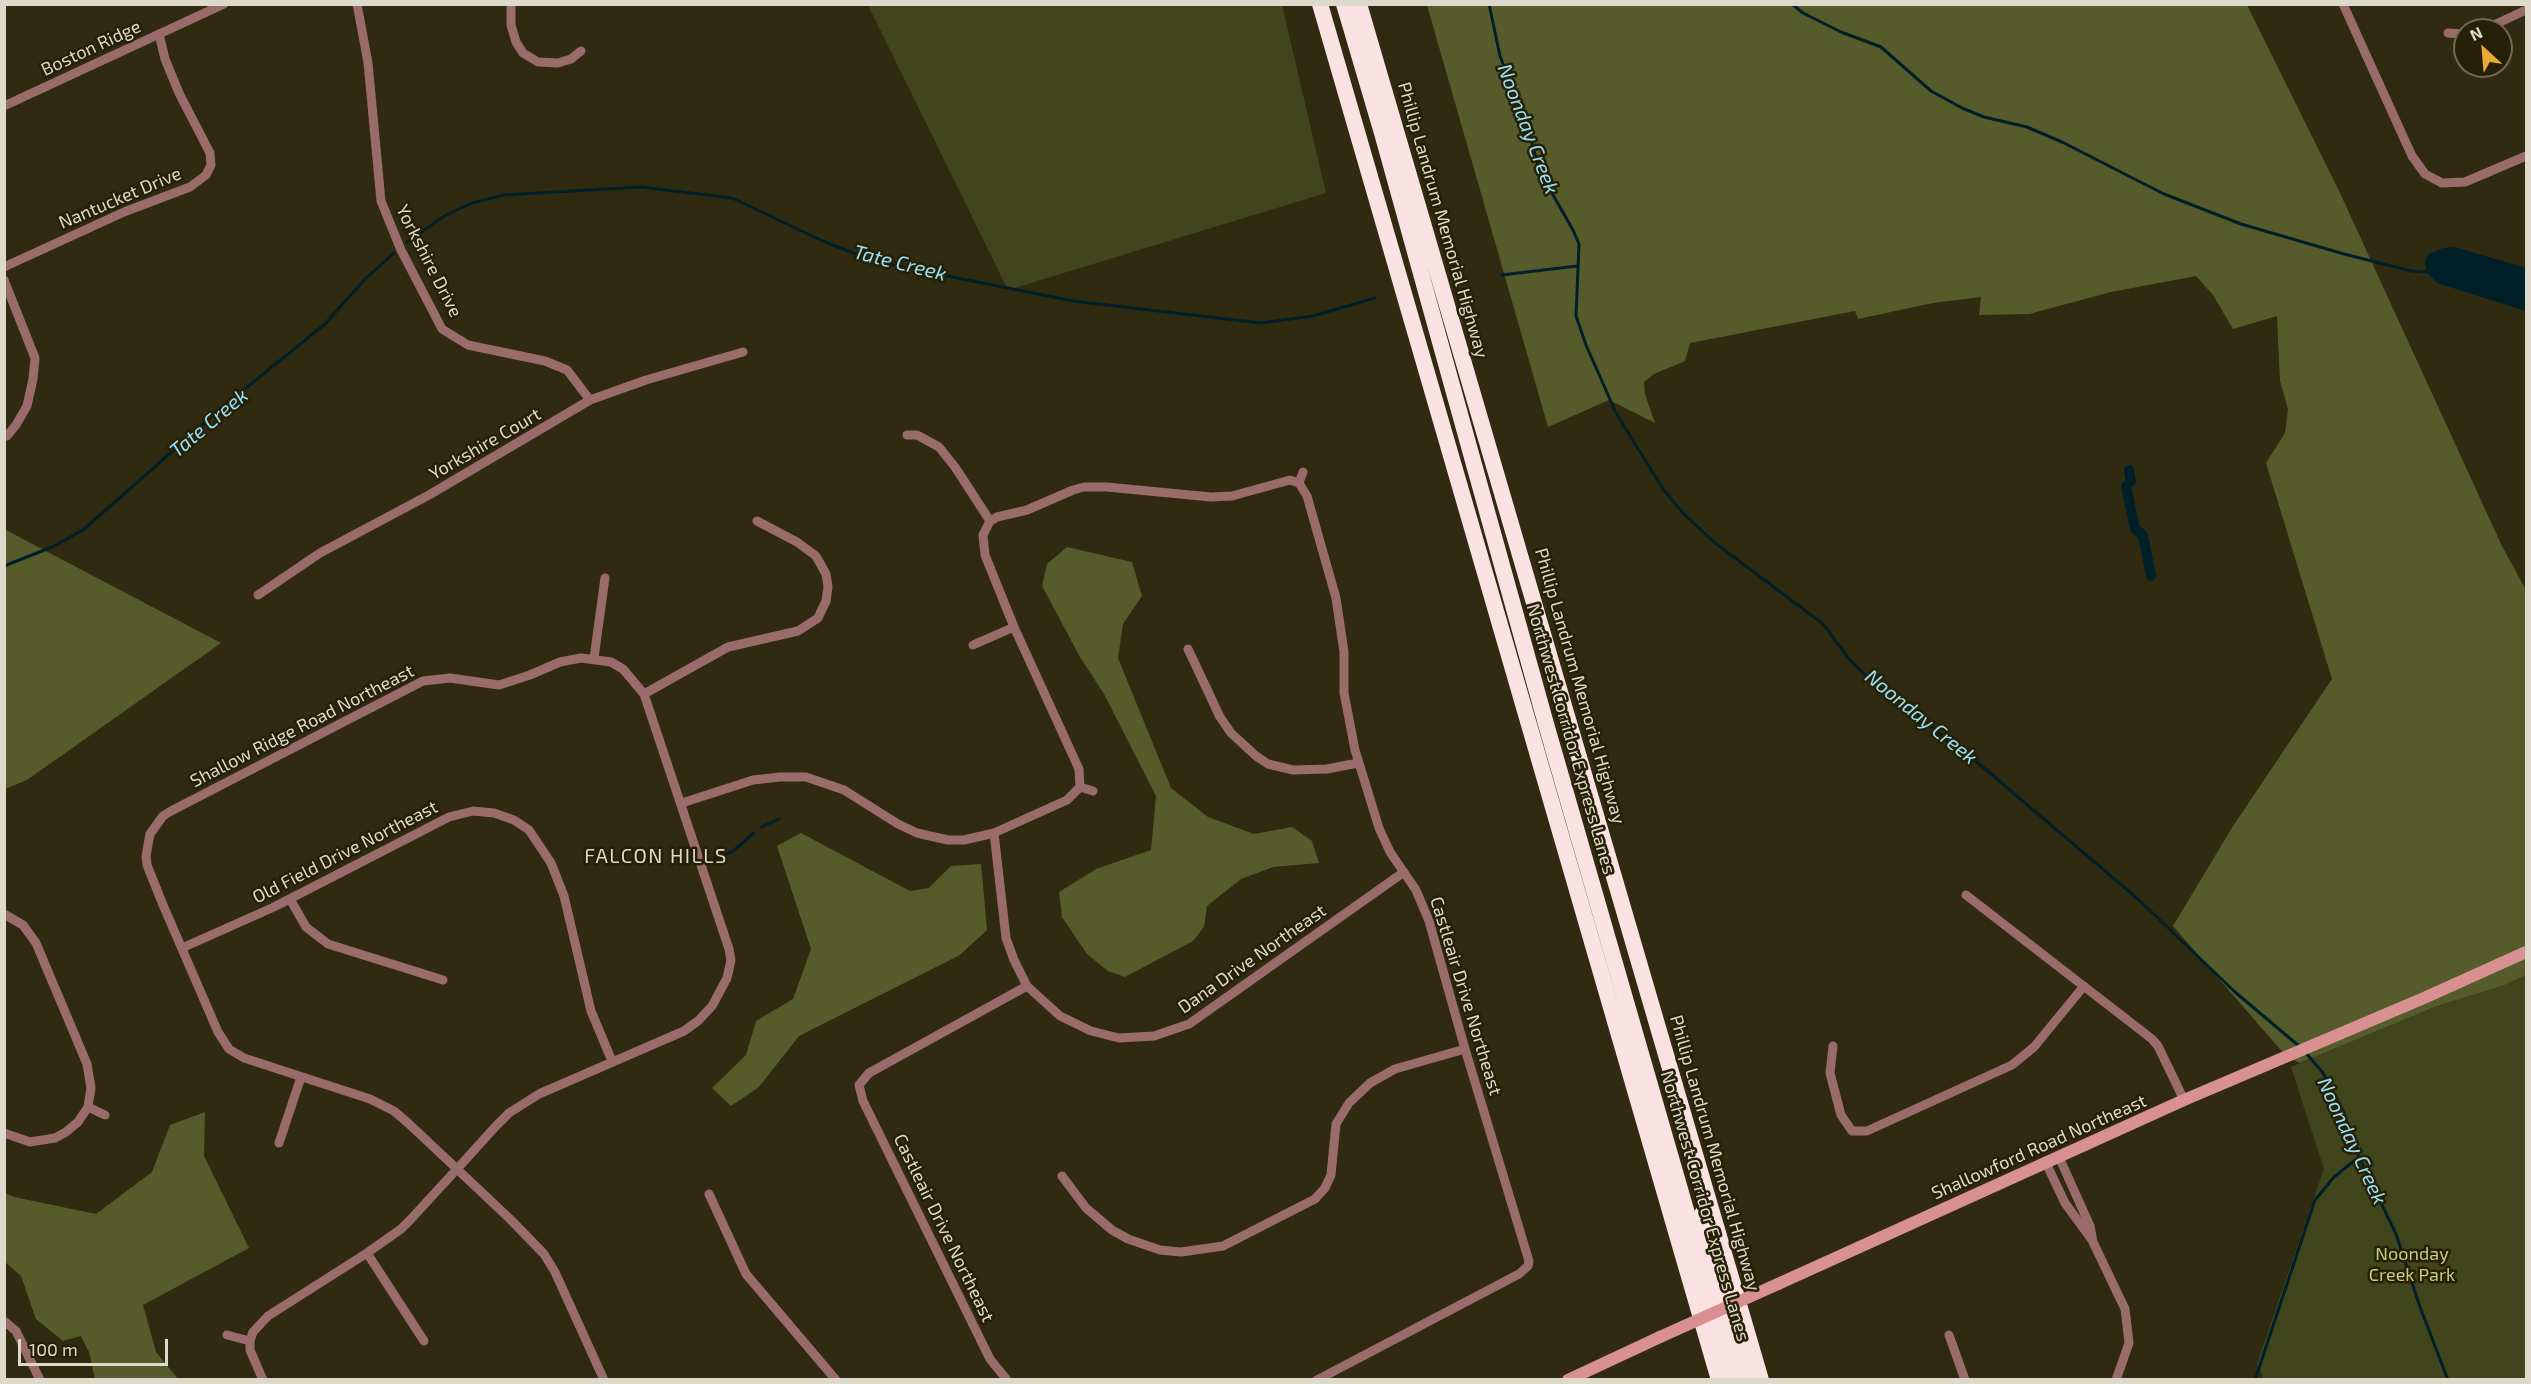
<!DOCTYPE html>
<style>
body{margin:0}
#map{position:relative;width:2531px;height:1384px;overflow:hidden;background:#302a10;font-family:"Exo 2",sans-serif}
canvas{display:block}
.frame{position:absolute;inset:0;border:6px solid #dedacb;pointer-events:none}
.north{position:absolute;left:2453px;top:18px;width:60px;height:60px;box-sizing:border-box;background:#262006;border:2px solid #706a55;border-radius:50%;rotate:334deg;font-size:16px;font-weight:700;line-height:24px;text-align:center;color:#dedacb}
.north::after{content:'';display:block;margin:auto;width:21px;height:27px;background:#e9ab38;clip-path:polygon(50% 0,100% 100%,50% 72%,0 100%)}
.scale{position:absolute;left:18px;top:1339px;width:150px;height:27px;box-sizing:border-box;border:3px solid #dedacb;border-top:0;padding-left:8px;font-size:18px;line-height:21px;white-space:nowrap;color:#dedacb;-webkit-text-stroke:4px #262006;paint-order:stroke}
</style>
<div id="map">
<canvas width="2531" height="1384"></canvas>
<div class="frame"></div>
<div class="north">N</div>
<div class="scale">100 m</div>
</div>
<script>
const ctx = document.querySelector('canvas').getContext('2d');
ctx.lineJoin = 'round';
function fillPath(path, color) { ctx.fillStyle = color; ctx.fill(path, 'evenodd'); }
const toPath = rows => new Path2D(rows.map(r => 'M' + r).join(''));
function stroke(path, color, width, dash) { ctx.strokeStyle = color; ctx.lineWidth = width; ctx.lineCap = dash ? 'butt' : 'round'; ctx.setLineDash(dash || []); ctx.stroke(path); }
function label(font, color, halo, rows, align = 'center') {
  ctx.font = font + ' "Exo 2",sans-serif'; ctx.lineWidth = 5; ctx.setLineDash([]); ctx.textBaseline = 'middle'; ctx.strokeStyle = halo; ctx.fillStyle = color; for (const [text, x, y, turn = 0] of rows) {
    ctx.save(); ctx.translate(x, y); ctx.rotate((+turn || 0) * Math.PI / 180); ctx.textAlign = isNaN(turn) ? turn : align; if (halo) ctx.strokeText(text, 0, 0); ctx.fillText(text, 0, 0); ctx.restore();
  }
}
fillPath(toPath([
 [868,5,1282,5,1326,193,1008,290],
 [2526,975,2526,1379,2264,1379,2257,1364,2324,1169,2291,1067,2437,1006,2505,985]
]), '#41451c');
fillPath(toPath([
 [1427,5,2247,5,2340,193,2502,546,2526,590,2526,975,2505,985,2437,1006,2300,1063,2286,1056,2173,926,2233,826,2332,679,2266,463,2285,433,2288,409,2280,381,2277,316,2233,329,2213,295,2196,276,2111,292,2029,314,1979,315,1981,297,1933,303,1858,319,1855,311,1690,343,1685,361,1654,374,1644,382,1645,394,1655,423,1609,400,1548,427],
 [4,529,221,643,27,780,5,789],
 [1067,547,1132,562,1142,596,1123,624,1118,658,1171,788,1208,817,1254,834,1292,827,1312,841,1319,863,1273,867,1241,879,1207,906,1204,927,1193,941,1125,977,1108,971,1087,954,1062,917,1059,892,1096,869,1151,850,1156,796,1104,694,1080,657,1042,586,1047,564],
 [801,833,910,891,929,888,951,866,981,864,987,930,960,955,799,1036,759,1087,731,1106,712,1088,746,1055,756,1021,793,999,811,949,777,846],
 [205,1112,204,1156,249,1248,143,1305,156,1352,178,1379,95,1379,89,1352,81,1336,63,1341,36,1319,21,1276,5,1262,5,1193,14,1197,96,1214,152,1172,170,1125]
]), '#565b2b');
fillPath(toPath([
 [2455,247,2526,268,2526,311,2437,283,2427,272,2425,263,2426,259,2429,254,2443,248]
]), '#002029');
stroke(toPath([
 [1489,4,1500,56,1527,126,1540,172,1573,230,1579,244,1576,316,1586,345,1616,413,1663,489,1682,512,1715,543,1823,624,1850,660,1871,681,1978,763,2138,899,2235,992,2299,1046],
 [1792,4,1803,13,1841,32,1881,47,1931,91,1962,108,1984,117,2027,127,2062,142,2164,194,2241,224,2344,254,2411,271,2427,272],
 [407,242,446,215,472,203,504,195,641,187,732,198,825,242,877,262,1073,301,1261,323,1313,316,1375,298],
 [1502,275,1577,266],
 [4,566,52,547,83,530,225,405,325,324,365,279,394,253],
 [761,827,779,819],
 [715,858,732,852,754,833],
 [2306,1053,2323,1073,2344,1113,2359,1157,2396,1234,2420,1307,2448,1380],
 [2255,1380,2315,1200,2334,1177,2359,1157]
]), '#002029', 3);
stroke(toPath([
 [2129,470,2131,481,2126,486,2133,520,2135,529,2143,535,2151,576]
]), '#002029', 10);
stroke(toPath([
 [357,4,368,63,381,201,401,250,442,329,468,345,545,361,567,370,590,400],
 [511,4,511,25,516,42,523,53,538,62,558,63,571,59,581,51],
 [2343,4,2412,156,2425,174,2442,183,2465,182,2526,156],
 [2483,30,2526,10],
 [2448,33,2465,34],
 [4,106,224,4],
 [4,267,124,212,190,187,206,175,211,165,210,153,179,93,165,59,159,34],
 [4,280,35,358,33,379,27,406,16,425,7,436],
 [907,435,917,435,939,447,955,467,990,521],
 [1299,483,1303,472],
 [258,595,320,553,429,495,590,400,646,380,743,352],
 [973,645,1014,627],
 [1188,649,1220,717,1231,733,1256,756,1268,764,1293,770,1327,769,1358,763],
 [594,658,605,578],
 [644,694,728,647,798,631,818,618,826,601,828,587,826,574,816,556,797,542,757,521],
 [1080,787,1093,791],
 [682,803,753,780,780,777,806,777,844,790,898,824,917,833,948,840,964,840,994,833,1067,800,1080,787,1079,769,1014,627,985,555,983,535,990,521,997,517,1027,510,1073,490,1084,487,1107,487,1211,497,1232,496,1290,480,1299,483,1307,496,1336,598,1344,652,1344,693,1355,750,1379,828,1390,852,1416,890,1429,921,1465,1049,1529,1261,1528,1266,1519,1274,1317,1380],
 [994,833,1006,938,1014,960,1027,986,1060,1016,1091,1031,1119,1038,1154,1036,1189,1024,1404,872],
 [1966,895,2152,1039,2158,1046,2184,1100],
 [290,899,306,927,328,944,443,980],
 [4,914,23,925,36,943,87,1064,91,1088,88,1107,78,1122,66,1132,55,1138,30,1142,4,1133],
 [182,948,274,907,449,817,473,811,494,813,514,820,529,830,551,863,564,896,591,1011,612,1061],
 [1833,1046,1830,1073,1841,1115,1852,1131,1867,1131,2012,1065,2034,1047,2084,986],
 [88,1107,105,1115],
 [279,1143,301,1077],
 [2059,1157,2090,1226,2093,1242,2125,1309,2129,1343,2116,1380],
 [2046,1163,2065,1203,2092,1240],
 [1062,1176,1086,1208,1112,1230,1128,1239,1160,1250,1181,1252,1223,1246,1315,1199,1325,1188,1331,1175,1336,1124,1349,1103,1370,1083,1395,1069,1465,1049],
 [709,1194,746,1274,836,1380],
 [367,1253,424,1341],
 [4,1321,16,1331,40,1380],
 [227,1335,250,1341],
 [1949,1335,1965,1380],
 [263,1380,250,1350,250,1341,253,1332,268,1316,367,1253,401,1229,411,1219,457,1169,496,1126,509,1113,539,1094,684,1031,698,1021,712,1006,727,978,731,960,729,949,644,694,623,669,611,662,581,658,560,662,530,675,499,685,450,678,423,681,171,811,163,816,150,834,146,856,147,865,163,905,218,1032,229,1049,244,1058,370,1099,394,1111,408,1123,457,1169,510,1219,544,1254,555,1272,604,1380],
 [1007,1380,990,1359,863,1101,859,1085,869,1073,1027,986]
]), '#996b6b', 9);
stroke(toPath([
 [1778,1284,2184,1100,2424,998,2526,952],
 [1568,1380,1660,1337]
]), '#d89090', 12);
stroke(toPath([
 [1320,4,1719,1380],
 [1344,4,1382,133,1546,724,1735,1380],
 [1359,4,1761,1380],
 [1702,1214,1747,1380]
]), '#fae2e2', 16);
stroke(toPath([
 [1660,1337,1778,1284]
]), '#d89090', 12);
label('18px', '#dedacb', '#262006', [
 ["Boston Ridge",91,48,-25],
 ["Nantucket Drive",120,198,-23],
 ["Phillip Landrum Memorial Highway",1443,220,74],
 ["Yorkshire Drive",429,261,63],
 ["Yorkshire Court",485,444,-30],
 ["Phillip Landrum Memorial Highway",1580,686,74],
 ["Shallow Ridge Road Northeast",302,726,-27],
 ["Northwest Corridor Express Lanes",1571,739,74],
 ["Old Field Drive Northeast",345,852,-27],
 ["Dana Drive Northeast",1252,959,-35],
 ["Castleair Drive Northeast",1466,996,73],
 ["Shallowford Road Northeast",2039,1147,-24],
 ["Phillip Landrum Memorial Highway",1715,1153,74],
 ["Northwest Corridor Express Lanes",1705,1206,74],
 ["Castleair Drive Northeast",944,1228,64]
]);
label('18px', '#c6ce82', '#262006', [
 ["Noonday",2412,1254],
 ["Creek Park",2412,1275]
]);
label('italic 20px', '#97e0f8', '#262006', [
 ["Noonday Creek",1528,129,69],
 ["Tate Creek",900,263,14],
 ["Tate Creek",209,423,-40],
 ["Noonday Creek",1921,717,39],
 ["Noonday Creek",2352,1141,65]
]);
ctx.letterSpacing = '1.5px';
label('20px', '#dedacb', '#262006', [
 ["FALCON HILLS",656,856]
]);
ctx.letterSpacing = '0px';
</script>
